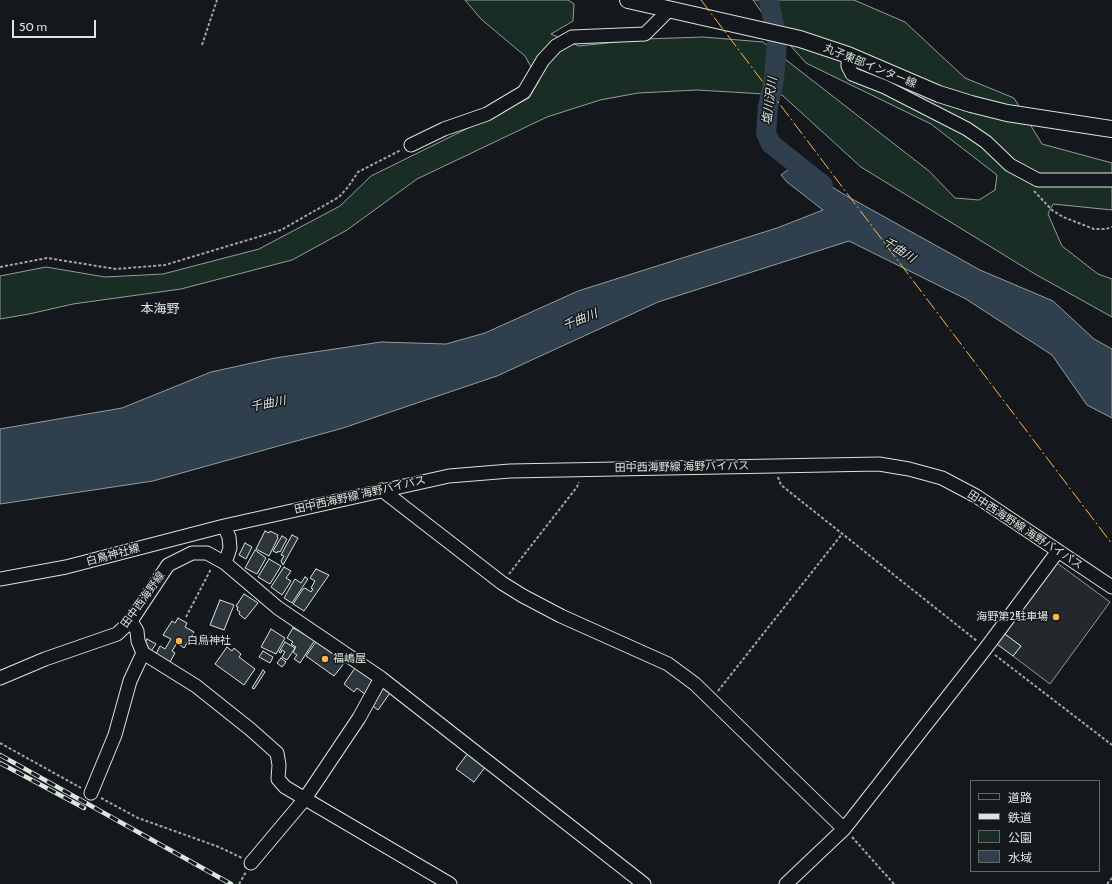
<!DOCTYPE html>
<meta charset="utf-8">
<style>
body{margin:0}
#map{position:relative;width:1112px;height:884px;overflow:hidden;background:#14181c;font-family:Cabin,"Noto Sans JP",sans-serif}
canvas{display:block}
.legend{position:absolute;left:970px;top:780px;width:130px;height:92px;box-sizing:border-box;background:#14181c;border:1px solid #626a69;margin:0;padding:5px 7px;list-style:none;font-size:12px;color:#d8e6dc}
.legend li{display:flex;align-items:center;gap:8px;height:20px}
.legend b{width:20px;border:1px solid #626a69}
.scale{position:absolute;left:12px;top:20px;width:84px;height:18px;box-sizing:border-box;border:2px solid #d8e6dc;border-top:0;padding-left:5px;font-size:12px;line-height:14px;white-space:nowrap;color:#d8e6dc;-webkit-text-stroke:3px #14181c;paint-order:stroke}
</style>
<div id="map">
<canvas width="1112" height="884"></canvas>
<ul class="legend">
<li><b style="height:5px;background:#14181c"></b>道路</li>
<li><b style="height:5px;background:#d8e6dc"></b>鉄道</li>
<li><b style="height:11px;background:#1a2d24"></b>公園</li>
<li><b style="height:11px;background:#2f3f4d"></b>水域</li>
</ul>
<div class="scale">50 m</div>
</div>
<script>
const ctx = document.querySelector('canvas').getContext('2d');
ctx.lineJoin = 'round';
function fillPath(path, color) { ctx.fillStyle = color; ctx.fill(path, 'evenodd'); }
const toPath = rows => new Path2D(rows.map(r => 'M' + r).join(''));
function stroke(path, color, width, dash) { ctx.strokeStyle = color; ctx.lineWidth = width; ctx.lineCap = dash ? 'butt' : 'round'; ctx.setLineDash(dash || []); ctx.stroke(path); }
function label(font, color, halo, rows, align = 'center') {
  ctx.font = font + ' Cabin,"Noto Sans JP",sans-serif'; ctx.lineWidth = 3; ctx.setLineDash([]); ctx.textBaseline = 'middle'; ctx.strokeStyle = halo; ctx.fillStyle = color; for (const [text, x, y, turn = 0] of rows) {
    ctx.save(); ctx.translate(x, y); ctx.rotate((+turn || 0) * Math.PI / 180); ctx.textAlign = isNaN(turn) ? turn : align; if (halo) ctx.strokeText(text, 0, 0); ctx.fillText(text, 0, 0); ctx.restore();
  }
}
const green = toPath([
 [465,0,568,0,574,4,573,21,551,34,579,46,644,39,703,37,763,42,929,171,955,198,979,200,995,190,997,175,931,124,806,63,765,17,753,0,854,0,905,22,965,78,1014,98,1042,144,1112,163,1112,210,1053,204,1048,214,1062,246,1098,274,1112,279,1112,317,1035,274,861,167,782,95,697,90,638,93,600,100,547,117,417,179,347,230,292,260,181,289,73,304,29,314,0,319,0,276,46,267,105,277,163,274,259,249,340,206,371,176,529,98,539,81,525,56,481,19,465,0]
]);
fillPath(green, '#1a2d24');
stroke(green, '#939e99', 1);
const parking = toPath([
 [1053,560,1110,602,1050,684,1013,656,1021,646,1002,632,1053,560]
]);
fillPath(parking, '#24282b');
stroke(parking, '#939e99', 1);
const water = toPath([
 [795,164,845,195,980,270,1053,301,1094,339,1112,349,1112,418,1087,405,1052,355,966,299,849,241,658,302,497,376,343,428,153,481,0,504,0,429,122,408,211,372,275,358,381,342,446,344,485,333,578,291,777,228,823,210,787,182,781,175,795,164]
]);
fillPath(water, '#2f3f4d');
stroke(water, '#939e99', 1);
stroke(toPath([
 [769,0,777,40,774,80,768,106,766,133,771,144,823,185]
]), '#2f3f4d', 20);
const building = toPath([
 [265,531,269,533,270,531,278,535,277,537,278,538,269,556,256,549,265,531],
 [292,535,298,538,283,565,281,561,284,556,281,555,292,535],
 [282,536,287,539,280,552,278,551,277,553,273,551,282,536],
 [245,543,252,547,246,559,239,555,245,543],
 [255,550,266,558,257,574,245,568,255,550],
 [269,559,281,566,270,584,258,577,269,559],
 [284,567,291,571,286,578,291,581,282,595,271,587,284,567],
 [316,569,329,575,304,611,293,604,303,589,305,588,311,592,313,589,311,588,315,581,310,578,316,569],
 [305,577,308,579,292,603,284,598,295,579,301,583,305,577],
 [244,594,258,603,245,619,239,614,240,612,237,610,238,607,236,606,244,594],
 [220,600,234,605,224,630,210,625,220,600],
 [178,618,187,623,185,627,194,632,184,648,177,643,172,651,175,653,170,662,156,654,160,646,165,649,171,639,163,635,172,621,175,623,178,618],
 [293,628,315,640,300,663,294,659,297,655,293,652,296,647,291,644,293,642,287,638,293,628],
 [271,629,285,638,276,654,261,647,271,629],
 [1002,632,1021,646,1013,656,994,642,1002,632],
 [147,639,156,644,151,651,143,646,147,639],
 [285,642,295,648,287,660,282,657,285,652,282,650,281,653,279,652,285,642],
 [316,642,345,662,334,676,306,656,316,642],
 [227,647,232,651,234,648,241,654,239,657,255,669,244,685,215,664,227,647],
 [263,651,273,657,270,663,259,657,263,651],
 [281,658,286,662,282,667,277,663,281,658],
 [355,668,375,682,366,695,357,688,354,692,344,684,355,668],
 [263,670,265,672,254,689,252,688,263,670],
 [381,686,390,693,378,710,369,703,381,686],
 [468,753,486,766,474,782,456,769,468,753]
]);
fillPath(building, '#2c363c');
stroke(building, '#d8e6dc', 1);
const minor = toPath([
 [848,55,848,66,852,74,885,87,967,129,986,142,1010,165,1038,180,1112,180],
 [411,145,444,129,487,114,524,92,543,60,556,46,572,37,645,34,669,10],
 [382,490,502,583,523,596,561,616,668,664,695,684,844,829],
 [224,526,229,537,230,548,225,563],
 [0,579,66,567,224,526,449,476,510,471,879,464,909,469,942,478,976,496,1112,587],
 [131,621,137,631,138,641,143,653,196,686,250,729,277,753,279,765,278,779,285,787,450,884],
 [0,678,45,659,117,634,131,621,168,565,192,553,207,553,225,563,278,608,381,678,644,884],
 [91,793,115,735,130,681,143,653],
 [251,863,304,800,359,718,381,678],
 [786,884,844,829,986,648,1058,551]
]);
const major = toPath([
 [628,0,800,39,848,55,939,94,971,104,1007,113,1112,129]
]);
stroke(minor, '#d8e6dc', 15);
stroke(major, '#d8e6dc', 18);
stroke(toPath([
 [202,45,217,0],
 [1034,191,1052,210,1063,217,1094,229,1106,229,1112,227],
 [0,267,47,258,116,269,165,265,281,230,339,197,348,187,358,172,401,150],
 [778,477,781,485,977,641],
 [509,574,577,487,579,482],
 [186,617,211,569],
 [995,655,1112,745],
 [718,691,842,534],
 [0,743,81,788],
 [101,798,138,818,219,847,242,858],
 [852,837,894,884],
 [239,884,246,872],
 [1107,884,1112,878]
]), '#9da8a2', 2, [3, 2]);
stroke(minor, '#14181c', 13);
stroke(major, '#14181c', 16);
const rail = toPath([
 [0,755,231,884],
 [0,763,84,808]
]);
stroke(rail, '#d8e6dc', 4.5);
stroke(rail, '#14181c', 3, [9]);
stroke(toPath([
 [701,0,1112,544]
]), '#ffb74d', 1, [14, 3, 2, 3]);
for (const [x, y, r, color] of [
 [1056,617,4,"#ffb74d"],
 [179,641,4,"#ffb74d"],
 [325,659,4,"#ffb74d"]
]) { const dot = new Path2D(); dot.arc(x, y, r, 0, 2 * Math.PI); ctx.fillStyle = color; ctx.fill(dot); stroke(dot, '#14181c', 1.5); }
label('11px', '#d8e6dc', '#14181c', [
 ["丸子東部インター線",870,66,22],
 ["田中西海野線 海野バイパス",682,467,-1],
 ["田中西海野線 海野バイパス",360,495,-13],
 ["田中西海野線 海野バイパス",1025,530,33],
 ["白鳥神社線",113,555,-15],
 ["田中西海野線",143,600,-54]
]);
label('11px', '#d8e6dc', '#14181c', [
 ["海野第2駐車場",1048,617,"right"],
 ["白鳥神社",187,641],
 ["福嶋屋",333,659]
], 'left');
label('italic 12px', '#d8e6dc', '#14181c', [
 ["塩川沢川",770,101,-83],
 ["千曲川",899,250,33],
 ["千曲川",580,320,-22],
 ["千曲川",268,404,-11]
]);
label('13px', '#d8e6dc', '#14181c', [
 ["本海野",160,309]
]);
</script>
